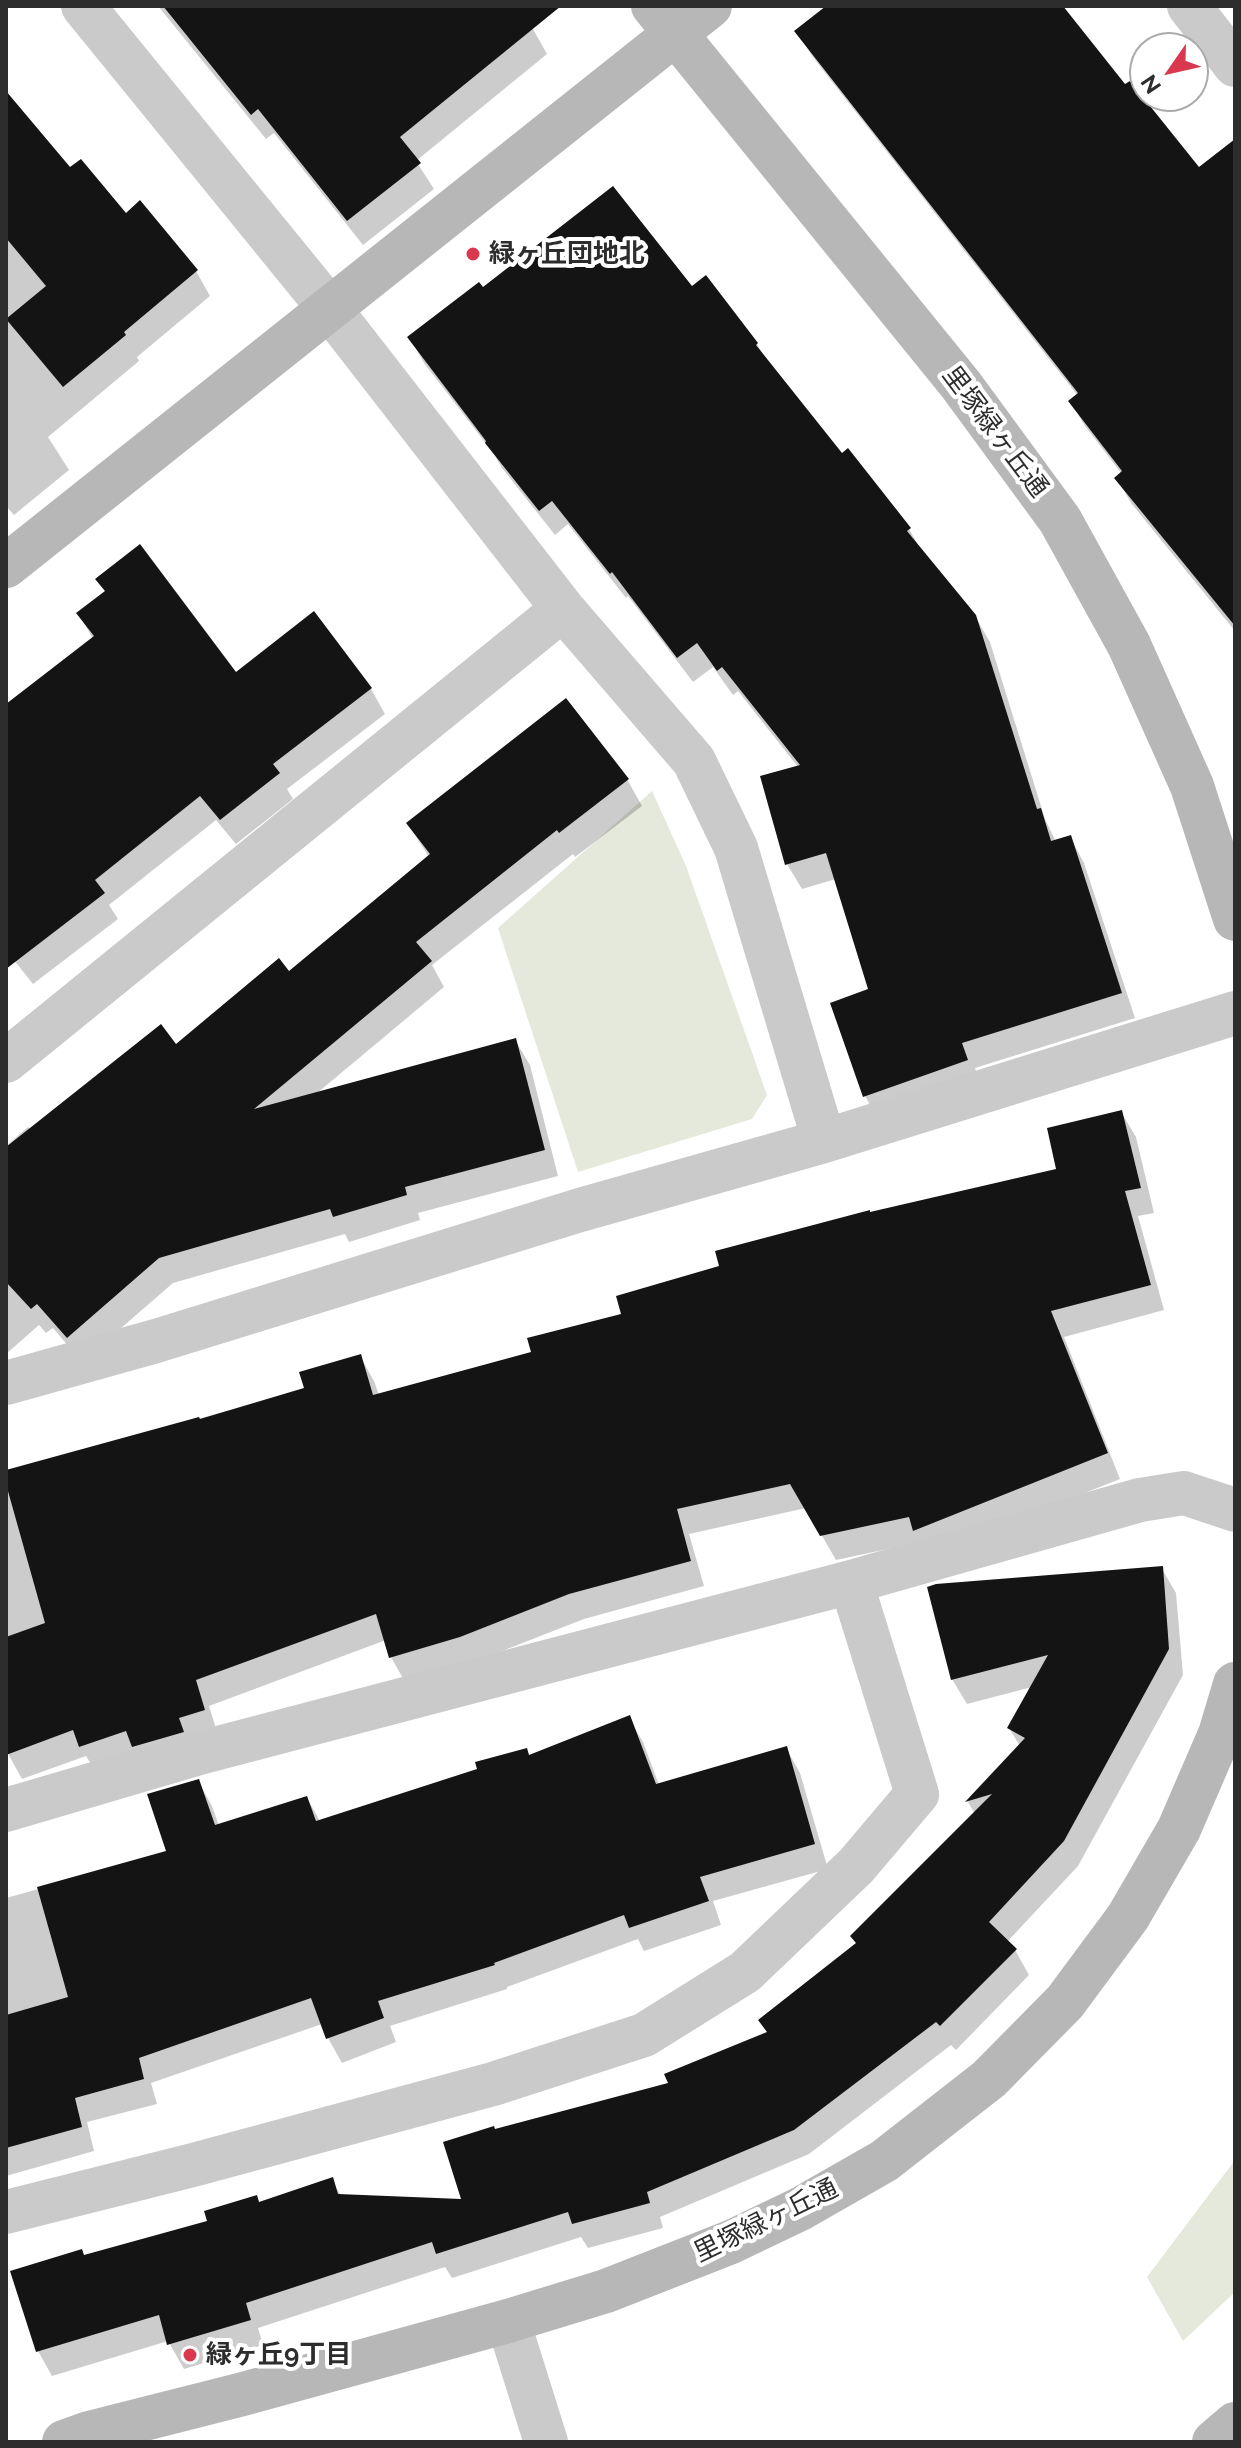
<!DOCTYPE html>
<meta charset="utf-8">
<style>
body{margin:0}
#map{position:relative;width:1241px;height:2448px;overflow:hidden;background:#fff;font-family:Raleway,sans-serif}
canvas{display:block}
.frame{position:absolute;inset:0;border:8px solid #2d2d2d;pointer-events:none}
.north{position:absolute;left:1129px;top:32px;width:80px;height:80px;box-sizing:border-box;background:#fff;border:2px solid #ababab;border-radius:50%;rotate:236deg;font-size:22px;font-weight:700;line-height:32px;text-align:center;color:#2d2d2d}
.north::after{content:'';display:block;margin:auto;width:28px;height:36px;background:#d9394f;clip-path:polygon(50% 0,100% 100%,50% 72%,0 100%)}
</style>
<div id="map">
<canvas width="1241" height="2448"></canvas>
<div class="frame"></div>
<div class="north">N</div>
</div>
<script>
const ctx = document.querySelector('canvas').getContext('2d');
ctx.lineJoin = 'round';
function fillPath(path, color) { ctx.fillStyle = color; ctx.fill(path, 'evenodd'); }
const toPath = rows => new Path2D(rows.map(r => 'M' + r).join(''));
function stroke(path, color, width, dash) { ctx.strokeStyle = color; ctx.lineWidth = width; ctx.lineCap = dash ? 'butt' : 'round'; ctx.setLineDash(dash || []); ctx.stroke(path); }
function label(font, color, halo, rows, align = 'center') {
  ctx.font = font + ' Raleway,"Noto Sans JP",sans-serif'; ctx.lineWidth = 8; ctx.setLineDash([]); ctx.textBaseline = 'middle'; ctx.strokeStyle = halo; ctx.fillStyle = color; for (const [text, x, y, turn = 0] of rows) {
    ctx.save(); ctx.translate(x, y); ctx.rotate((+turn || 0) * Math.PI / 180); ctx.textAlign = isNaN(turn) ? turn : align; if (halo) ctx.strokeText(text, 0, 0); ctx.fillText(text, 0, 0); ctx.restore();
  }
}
fillPath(toPath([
 [652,791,686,866,767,1095,752,1119,578,1172,498,928],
 [1235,2160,1235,2292,1183,2341,1147,2277]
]), '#e4e9db');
fillPath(toPath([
 [158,6,513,6,533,29,547,54,416,161,434,189,363,245,274,133,266,139],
 [830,6,1060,6,1235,219,1235,631,1131,503,1117,478,1122,474,1085,426,1070,401,1078,396,812,56,797,31],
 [6,94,70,170,196,271,210,296,137,357,139,361,48,437,69,470,14,515,6,506],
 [691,289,757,344,767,362,842,455,909,529,923,554,975,616,990,642,1045,819,1056,842,1070,837,1084,863,1135,1018,975,1068,981,1085,879,1121,865,1096,870,990,836,879,802,889,787,864,798,767,738,691,733,695,713,667,693,682,628,596,626,598,568,524,555,535,502,468,494,454,424,363,410,338,483,290],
 [98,579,235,675,313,614,371,689,385,714,287,789,293,799,236,844,216,820,109,905,118,919,33,984,6,950,6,707,93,639,79,614,106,593],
 [566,701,628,781,642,806,575,857,573,854,432,965,444,987,316,1094,515,1040,530,1065,558,1176,418,1213,420,1220,349,1242,345,1234,173,1283,82,1362,53,1328,46,1333,39,1325,6,1354,6,1146,28,1127,31,1130,176,1047,289,973,429,857,408,824],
 [1121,1112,1136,1137,1154,1213,1138,1216,1164,1310,1064,1337,1120,1479,929,1555,921,1542,836,1560,806,1508,689,1534,704,1586,584,1619,474,1662,405,1682,391,1657,386,1640,209,1706,218,1735,96,1772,86,1756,22,1779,6,1750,6,1472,306,1389,360,1356,374,1381,379,1395,533,1353,624,1316,1059,1171],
 [1162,1569,1176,1593,1183,1675,1078,1866,1007,1942,1015,1950,1029,1975,956,2050,951,2045,809,2154,660,2217,663,2228,588,2248,581,2237,452,2278,445,2267,258,2328,263,2345,184,2369,168,2341,52,2376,38,2351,85,2257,209,2223,256,2197,260,2204,332,2180,341,2196,464,2201,494,2131,671,2084,768,2034,760,2020,857,1945,852,1937,975,1814,968,1802,1020,1746,1009,1728,1032,1687,967,1704,952,1679],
 [629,1718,643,1742,659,1785,786,1748,800,1773,828,1869,713,1901,721,1925,644,1951,638,1939,507,1987,507,1989,390,2026,396,2042,342,2063,328,2038,322,2024,151,2083,157,2104,87,2122,94,2151,6,2176,6,1898,169,1853,198,1781,212,1806,219,1826,307,1798,320,1821,530,1757]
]), '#0003');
fillPath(toPath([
 [163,6,561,6,400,137,421,163,347,221,258,109,251,115],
 [826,6,1063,6,1125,84,1130,81,1199,167,1235,139,1235,626,1114,478,1122,471,1068,401,1078,393,794,31],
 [6,91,70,167,81,159,126,213,140,200,198,270,124,332,126,335,63,387,6,319,46,286,6,238],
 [613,186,692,286,706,275,758,343,756,345,842,453,848,448,911,528,907,531,976,615,1037,809,1041,808,1051,841,1071,835,1122,993,962,1043,968,1060,863,1097,830,1003,868,989,826,853,785,865,760,776,800,765,722,667,717,671,697,643,677,658,612,572,610,574,552,501,539,511,485,443,486,441,407,337,479,282,483,287],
 [140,544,236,672,314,611,372,688,273,764,280,773,220,820,200,796,95,880,105,893,6,969,6,704,94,636,76,613,105,591,95,579],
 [566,698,629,779,559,833,557,830,416,942,432,961,254,1109,516,1038,545,1150,405,1187,407,1195,333,1217,330,1209,159,1258,67,1338,37,1304,31,1309,6,1282,6,1147,161,1024,176,1044,279,958,289,971,430,854,406,823],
 [1122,1110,1141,1188,1125,1191,1151,1285,1051,1311,1108,1453,913,1531,909,1517,820,1536,790,1484,677,1509,691,1561,569,1594,460,1637,389,1658,376,1614,196,1680,205,1710,179,1718,184,1732,132,1747,126,1731,79,1747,73,1730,6,1755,6,1637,45,1623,6,1484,6,1470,199,1417,200,1419,304,1388,299,1372,361,1354,373,1395,531,1352,527,1338,621,1314,616,1296,719,1266,715,1251,870,1210,870,1212,1056,1169,1047,1128],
 [1163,1566,1169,1649,1064,1841,989,1922,1017,1949,940,2026,936,2022,794,2130,647,2192,650,2203,572,2224,568,2212,436,2254,432,2242,246,2303,251,2320,167,2345,159,2315,36,2352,10,2271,82,2249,84,2255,207,2221,204,2211,257,2195,259,2202,333,2177,338,2194,461,2199,443,2142,494,2126,495,2129,668,2083,664,2074,767,2032,758,2020,856,1943,850,1936,992,1794,965,1802,1025,1738,1007,1728,1048,1655,951,1680,927,1587,936,1584],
 [630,1715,656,1784,787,1746,815,1844,700,1877,709,1901,629,1928,624,1915,494,1963,495,1965,378,2001,384,2018,326,2039,311,1998,139,2058,144,2079,75,2098,82,2127,6,2148,6,2015,68,1997,37,1887,166,1851,147,1794,199,1779,215,1825,307,1796,316,1821,477,1769,475,1762,527,1748,529,1755]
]), '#141414');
stroke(toPath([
 [83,6,329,308,563,609,694,761,736,848,824,1141],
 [1189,6,1235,65],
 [6,1061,563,609],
 [6,1383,156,1341,580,1210,824,1141,1235,1013],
 [6,1810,203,1752,851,1582,1140,1500,1184,1493,1235,1510],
 [6,2212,193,2165,493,2084,644,2035,745,1972,856,1866,917,1794,851,1582],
 [508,2321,546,2442]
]), '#cacaca', 44);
stroke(toPath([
 [653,6,961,385,1060,520,1129,645,1192,786,1235,919],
 [6,566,710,6],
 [64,2442,89,2433,243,2394,508,2321,606,2291,731,2242,800,2209,884,2161,989,2079,1065,2002,1128,1917,1179,1829,1220,1734,1235,1684],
 [1214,2442,1235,2424]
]), '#b7b7b7', 44);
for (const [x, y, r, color] of [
 [473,254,8,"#d9394f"],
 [190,2355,8,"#d9394f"]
]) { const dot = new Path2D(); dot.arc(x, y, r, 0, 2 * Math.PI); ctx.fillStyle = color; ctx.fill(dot); stroke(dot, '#fff', 3); }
label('bold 26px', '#2d2d2d', '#fff', [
 ["緑ヶ丘団地北",489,254],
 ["緑ヶ丘9丁目",206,2355]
], 'left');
label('26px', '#2d2d2d', '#fff', [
 ["里塚緑ヶ丘通",995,432,53],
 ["里塚緑ヶ丘通",766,2221,-26]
]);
</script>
